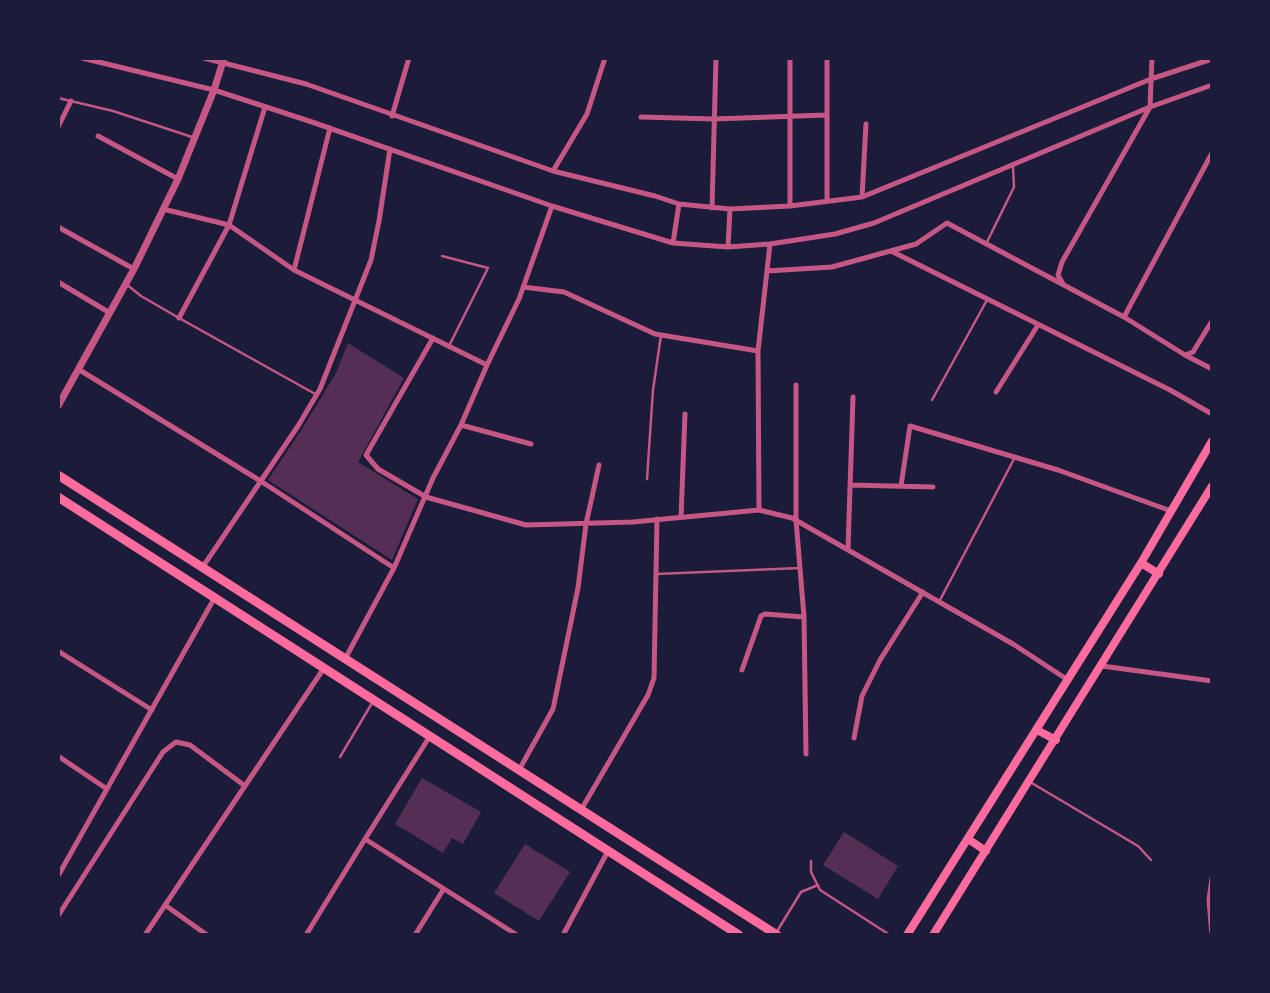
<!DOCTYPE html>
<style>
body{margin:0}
#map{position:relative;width:1270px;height:993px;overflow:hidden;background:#1b1b3a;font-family:Inter,sans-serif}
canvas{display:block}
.frame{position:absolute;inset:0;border:60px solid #1b1b3a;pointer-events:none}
</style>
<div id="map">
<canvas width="1270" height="993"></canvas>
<div class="frame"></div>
</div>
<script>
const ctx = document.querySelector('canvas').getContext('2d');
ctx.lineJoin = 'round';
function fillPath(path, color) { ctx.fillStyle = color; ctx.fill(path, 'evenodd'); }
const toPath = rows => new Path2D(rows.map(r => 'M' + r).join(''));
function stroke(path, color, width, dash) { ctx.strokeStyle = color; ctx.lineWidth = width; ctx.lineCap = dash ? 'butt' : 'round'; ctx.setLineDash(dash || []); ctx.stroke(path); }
fillPath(toPath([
 [348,343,404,378,358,462,418,499,392,560,268,480,302,429,336,373],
 [422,778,481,812,463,844,452,838,443,853,395,824],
 [844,832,898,866,878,899,823,865],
 [525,844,570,872,539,921,494,893]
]), '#542f53');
stroke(toPath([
 [58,98,113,111,192,137],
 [986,244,1014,187,1013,166],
 [442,256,488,268,449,346],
 [126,284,141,296,179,318,317,395],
 [932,400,987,300],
 [647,479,653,390,661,335],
 [656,574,800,568],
 [939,602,1014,459],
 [340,757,372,703],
 [1030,782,1138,846,1151,860],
 [811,861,811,872,820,890,890,935],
 [776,933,801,892,818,885]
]), '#c65784', 2.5);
stroke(toPath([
 [82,58,214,90,312,122,552,206,673,243,728,247,770,244,835,234,874,223,1150,107,1212,85],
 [204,58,306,84,553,171,655,196,679,204,730,209,790,206,862,197,1151,79,1212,59],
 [790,58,790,206],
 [392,116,409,58],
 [641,117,714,119,826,115],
 [58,127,71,101],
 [98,136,178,179],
 [553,171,587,114,605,58],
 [862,197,866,124],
 [827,201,827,58],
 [712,208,716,58],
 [163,209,229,225,294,270,487,365],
 [58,227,134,269],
 [673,243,679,204],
 [728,247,730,209],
 [891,251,1170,390,1212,414],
 [294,270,330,128],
 [767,271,832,267,916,244,947,223,1124,317,1185,355,1212,369],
 [58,282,110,313],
 [1063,284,1058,275,1062,262,1150,107,1152,58],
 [523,287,564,292,655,334,758,351],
 [1124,317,1212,153],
 [179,318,229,225,265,107],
 [433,338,366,455,378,469,426,497,526,525,633,522,759,510,792,518,1013,644,1068,680],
 [1185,355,1193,352,1212,321],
 [78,369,259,480,394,568],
 [796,385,796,520,804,617,806,754],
 [996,392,1038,325],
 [461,425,531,444],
 [850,485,933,487],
 [901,486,910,426,1058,470,1171,511],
 [759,510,758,351,770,244],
 [681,517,685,414],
 [848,549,853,397],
 [202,568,298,426,320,389,371,260,379,221,390,149],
 [58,651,152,710],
 [345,659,394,568,433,478,461,425,487,365,519,299,552,206],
 [1102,666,1212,681],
 [742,670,761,616,765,614,804,617],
 [854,738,862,696,880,660,923,592],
 [58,756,107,789],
 [519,770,553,709,578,588,586,524,599,465],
 [581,810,648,695,654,678,657,519],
 [365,839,430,736],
 [58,876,215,597],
 [165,905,207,935],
 [58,916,163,752,176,742,190,745,245,786],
 [145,935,324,668],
 [306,935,365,839,517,935],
 [415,935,443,890],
 [563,935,608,851],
 [1212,935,1209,900,1212,878]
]), '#c65784', 5);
stroke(toPath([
 [58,406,134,269,178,179,214,90,224,58]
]), '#c65784', 7);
stroke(toPath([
 [1141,563,1159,574],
 [1037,730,1056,740],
 [968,839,986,851],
 [907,935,1141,563,1212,441],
 [933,935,1212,486]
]), '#ff6b9d', 8);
stroke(toPath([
 [58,475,777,935],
 [58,497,739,935]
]), '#ff6b9d', 9);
</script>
